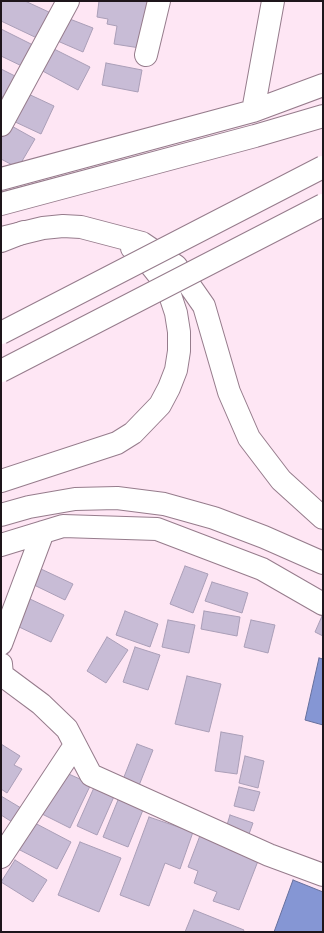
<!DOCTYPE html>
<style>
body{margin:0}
#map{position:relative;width:324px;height:933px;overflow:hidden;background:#fee6f4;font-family:Lato,sans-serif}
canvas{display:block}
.frame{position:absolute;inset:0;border:2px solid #1e151b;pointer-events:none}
</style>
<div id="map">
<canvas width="324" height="933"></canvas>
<div class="frame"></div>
</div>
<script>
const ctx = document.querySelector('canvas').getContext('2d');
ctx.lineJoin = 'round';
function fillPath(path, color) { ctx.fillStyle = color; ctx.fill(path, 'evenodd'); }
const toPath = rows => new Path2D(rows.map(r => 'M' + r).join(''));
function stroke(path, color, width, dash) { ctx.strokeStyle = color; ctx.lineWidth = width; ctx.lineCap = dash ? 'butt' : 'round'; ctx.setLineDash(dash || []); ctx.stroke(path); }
const water = toPath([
 [319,658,323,659,323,725,305,720,319,658],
 [293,880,323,892,323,932,274,932,293,880]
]);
fillPath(water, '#8596d4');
stroke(water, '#666f9c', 1);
const building = toPath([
 [1,1,25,1,51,13,39,39,1,21,1,1],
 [99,1,148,1,140,48,114,44,117,26,107,24,108,19,97,17,99,1],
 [62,16,93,28,83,52,53,39,62,16],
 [1,29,39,48,28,69,1,56,1,29],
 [48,46,90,67,78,90,37,68,48,46],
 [106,63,142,70,138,92,102,85,106,63],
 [1,69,17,77,6,99,1,96,1,69],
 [24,92,54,106,41,134,11,120,24,92],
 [8,124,35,139,18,168,1,159,1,137,8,124],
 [185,566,208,574,193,613,170,604,185,566],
 [41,569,73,584,65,600,34,585,41,569],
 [212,582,248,593,242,613,205,601,212,582],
 [30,599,64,615,51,642,17,626,30,599],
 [125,611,158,624,150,647,116,635,125,611],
 [204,611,240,617,237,636,201,629,204,611],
 [322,616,323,617,323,636,315,632,322,616],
 [168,620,195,625,189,653,162,647,168,620],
 [251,620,275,625,268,653,244,647,251,620],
 [107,637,128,650,106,683,87,671,107,637],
 [135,647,160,655,148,690,123,682,135,647],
 [187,676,221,684,209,732,175,724,187,676],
 [221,732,243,736,237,774,215,771,221,732],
 [1,744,20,756,14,765,22,769,7,793,1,789,1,744],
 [137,744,153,750,138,788,122,782,137,744],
 [245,756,264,761,258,788,239,783,245,756],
 [62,771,91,784,70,828,38,812,62,771],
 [96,783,116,792,97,835,77,826,96,783],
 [239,787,260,792,254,811,234,806,239,787],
 [120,795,145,805,128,847,103,837,120,795],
 [1,796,26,811,17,825,1,815,1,796],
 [230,815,253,823,249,834,227,825,230,815],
 [149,817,193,832,180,869,165,863,149,906,120,895,149,817],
 [31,821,71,842,57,869,16,848,31,821],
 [201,833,232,845,230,850,258,861,239,910,213,901,217,892,194,883,198,871,188,867,201,833],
 [80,842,121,858,99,912,58,895,80,842],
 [15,860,47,880,33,902,1,882,15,860],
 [194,910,244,930,243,932,185,932,194,910]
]);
fillPath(building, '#c8bcd6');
stroke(building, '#aa9eb7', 1);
const minor = toPath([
 [146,55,159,1],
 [253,111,273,1],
 [1,125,68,1],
 [1,179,253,111,323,85],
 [1,545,63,526,157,529,262,569,323,604],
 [1,644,43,532],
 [1,664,2,675,41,704,67,729,91,775,269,855,323,875],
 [1,857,75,745]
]);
const major = toPath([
 [1,204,255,136,323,116],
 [6,237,43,228,63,226,81,227,142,243,176,266,204,306,229,392,249,438,281,480,323,518],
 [1,481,117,443,133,433,160,405,169,388,176,370,179,351,179,332,176,313,170,295,161,278,149,263,132,248],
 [1,515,29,507,75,499,117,498,164,504,214,518,264,537,323,563]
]);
const highway = toPath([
 [1,241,24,232]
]);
stroke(minor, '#967c8c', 24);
stroke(major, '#967c8c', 24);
stroke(highway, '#967c8c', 24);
stroke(minor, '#fff', 22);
stroke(major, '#fff', 22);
stroke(highway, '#fff', 22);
const highwayBridge = toPath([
 [1,333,323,167],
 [1,371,323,205]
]);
stroke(highwayBridge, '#967c8c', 24, []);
stroke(highwayBridge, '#fff', 22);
</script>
